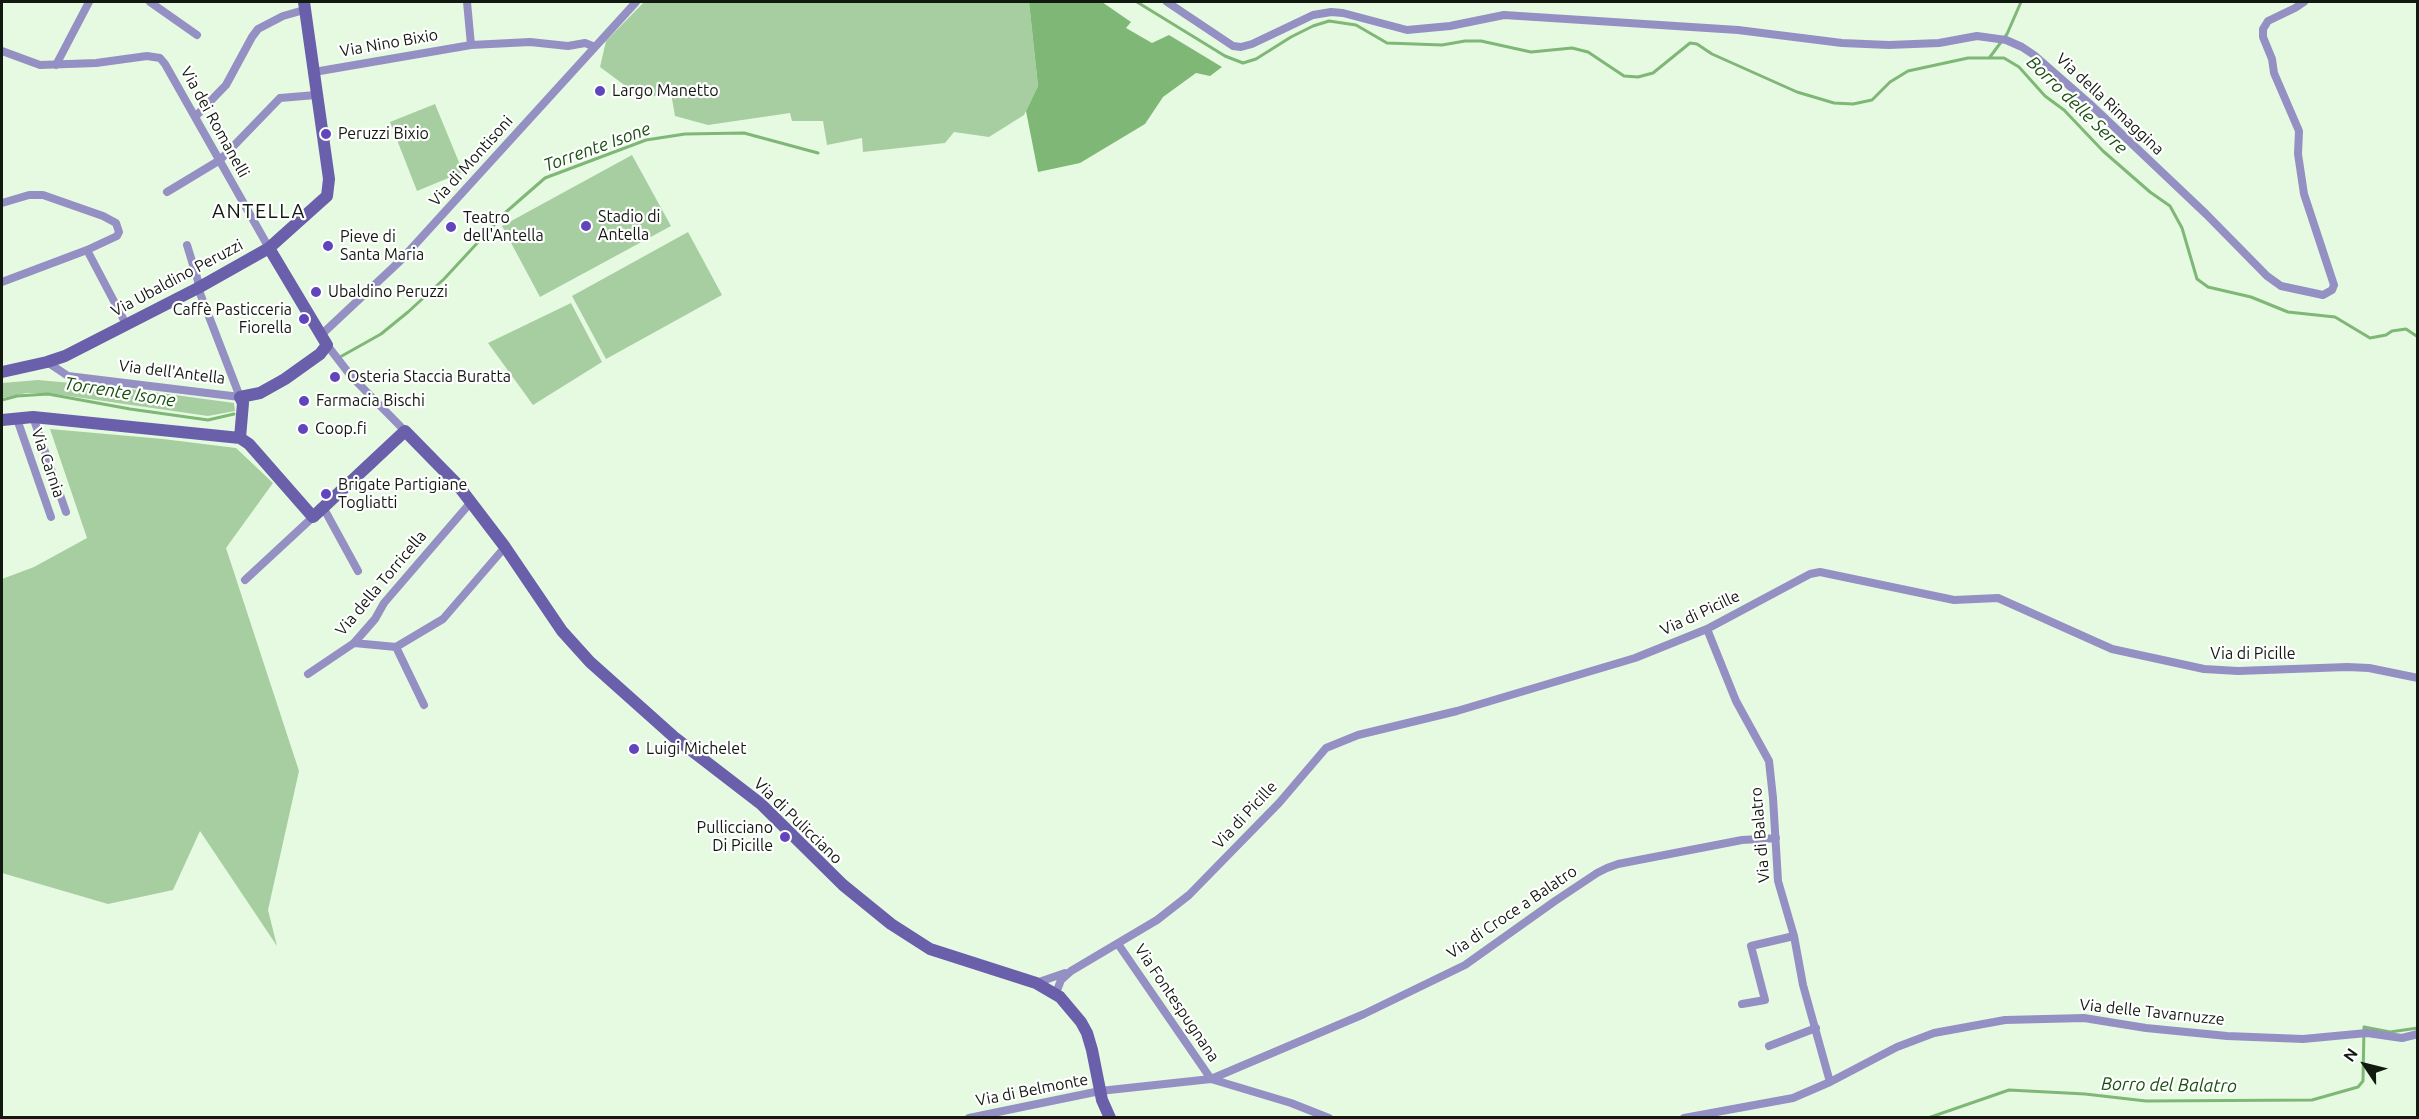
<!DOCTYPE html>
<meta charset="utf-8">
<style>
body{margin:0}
#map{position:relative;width:2419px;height:1119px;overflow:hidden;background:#e6fae2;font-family:Ubuntu,sans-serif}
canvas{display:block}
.frame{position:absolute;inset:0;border:3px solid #121910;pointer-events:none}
.north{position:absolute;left:2335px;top:1035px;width:60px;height:60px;-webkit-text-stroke:4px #fff;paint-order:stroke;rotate:305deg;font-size:16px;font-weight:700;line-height:24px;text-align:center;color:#121910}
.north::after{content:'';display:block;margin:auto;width:21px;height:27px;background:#121910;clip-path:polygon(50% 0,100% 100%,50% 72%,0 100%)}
</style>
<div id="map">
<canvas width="2419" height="1119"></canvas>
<div class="frame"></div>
<div class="north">N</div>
</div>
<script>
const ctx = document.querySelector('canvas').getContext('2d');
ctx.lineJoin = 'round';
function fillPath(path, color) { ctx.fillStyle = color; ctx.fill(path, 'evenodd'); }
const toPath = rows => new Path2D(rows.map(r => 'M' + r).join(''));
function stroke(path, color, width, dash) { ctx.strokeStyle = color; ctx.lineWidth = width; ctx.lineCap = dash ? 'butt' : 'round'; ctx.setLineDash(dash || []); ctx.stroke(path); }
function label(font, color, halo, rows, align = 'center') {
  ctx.font = font + ' Ubuntu,sans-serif'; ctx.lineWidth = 4.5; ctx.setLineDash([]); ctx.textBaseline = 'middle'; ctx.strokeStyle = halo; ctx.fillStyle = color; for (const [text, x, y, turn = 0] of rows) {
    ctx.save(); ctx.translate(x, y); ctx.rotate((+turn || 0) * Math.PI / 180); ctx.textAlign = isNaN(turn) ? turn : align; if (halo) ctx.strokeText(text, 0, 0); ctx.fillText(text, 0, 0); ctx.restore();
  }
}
fillPath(toPath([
 [644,2,1029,2,1038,86,1024,115,989,137,954,132,945,143,863,152,862,138,827,145,823,121,792,121,790,113,708,125,675,116,671,93,649,97,635,93,600,67,606,41],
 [435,104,463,172,417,191,390,122],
 [632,155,671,226,540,297,502,226],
 [688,232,722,295,606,359,572,296],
 [571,303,602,362,533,405,488,343],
 [38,380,116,387,234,403,235,411,208,416,48,393,27,393,2,398,2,383],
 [50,429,163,439,236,448,273,483,226,548,299,771,268,910,277,946,200,831,173,890,108,904,2,873,2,579,34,567,87,538]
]), '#a7cea0');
fillPath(toPath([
 [1029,2,1102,2,1131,22,1126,28,1152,43,1169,35,1222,67,1210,76,1196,73,1163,97,1145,124,1080,163,1038,172,1026,111,1038,86]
]), '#7fb776');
stroke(toPath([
 [1137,2,1225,56,1243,63,1256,59,1291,37,1313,26,1329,21,1356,25,1387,43,1442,45,1465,41,1481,41,1531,52,1572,48,1588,52,1624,76,1638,77,1653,73,1690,43,1697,44,1712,54,1797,92,1834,103,1853,104,1872,100,1890,82,1908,71,1968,58,2004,58,2019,67,2045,96,2064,110,2103,151,2150,192,2170,206,2182,228,2197,279,2208,287,2251,297,2288,312,2335,317,2370,338,2386,335,2392,331,2406,329,2418,337],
 [1990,57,2007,34,2021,2],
 [340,357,381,334,408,312,444,279,506,212,545,178,646,140,685,134,744,133,818,153],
 [2,400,17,396,48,394,130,409,208,420,234,414],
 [1928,1118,2009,1090,2085,1094,2146,1101,2312,1100,2358,1087,2363,1081,2364,1027,2390,1032,2418,1028]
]), '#7fb776', 3);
stroke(toPath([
 [150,2,197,35],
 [467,2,471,45],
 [1167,2,1233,46,1241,47,1252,44,1313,15,1331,12,1343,13,1407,30,1450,26,1504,15,1738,30,1842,43,1889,45,1939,43,1977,36,2006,40,2022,47,2034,55,2090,104,2206,214,2267,276,2281,286,2323,295,2332,290,2334,285,2304,194,2298,154,2299,131,2274,73,2272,59,2263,37,2263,29,2268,21,2295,8,2304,2],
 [2,51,40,65,96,63,147,56,160,58,165,64,269,248],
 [56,65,89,2],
 [314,72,471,45,530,42,568,46,585,43,595,47],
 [195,117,226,85,252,37,258,29,283,16,304,10],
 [167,192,220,160,280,98,316,95],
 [2,203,29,195,43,195,103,216,116,223,119,232,117,236,87,250,2,282],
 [187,245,198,281,198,288,240,397],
 [87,250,126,324],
 [321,335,400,261,636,2],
 [327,345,351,376,405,431],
 [47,362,68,376,240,397],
 [33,417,66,512],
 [17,419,51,517],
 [323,507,358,571],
 [245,580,313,517],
 [1707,629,1736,701,1769,761,1773,798,1778,881,1794,936,1803,985,1830,1082],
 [354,643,396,647,443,619,505,547],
 [396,647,424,705],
 [308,674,354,643,375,619,384,603,471,502],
 [1118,944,1211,1079],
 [1036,983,1065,973],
 [1056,993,1061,980,1071,971,1157,920,1189,895,1279,803,1326,748,1358,735,1457,711,1635,658,1707,629,1810,574,1820,572,1954,600,1998,598,2112,649,2204,669,2238,671,2347,667,2369,668,2418,678],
 [1742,1004,1765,1000,1751,946,1794,936],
 [1769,1046,1816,1028],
 [1211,1079,1364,1014,1465,965,1555,901,1597,873,1607,868,1618,864,1742,840,1776,838],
 [969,1118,1100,1091,1211,1079,1291,1103,1329,1118],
 [1684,1118,1793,1098,1830,1082,1897,1047,1934,1033,2005,1020,2084,1018,2146,1028,2227,1036,2303,1039,2367,1033,2402,1038,2418,1034]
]), '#9590c4', 8);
stroke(toPath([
 [2,372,47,362,65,356,198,288,269,248,327,196,329,179,304,2],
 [2,420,33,417,240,438,249,444,313,517,405,431,457,484,505,547,562,631,590,662,674,737,761,804,843,885,891,924,930,949,1036,983,1060,997,1081,1022,1087,1033,1092,1050,1102,1100,1110,1118],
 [240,438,243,403,240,397,260,393,285,379,320,354,327,345,269,248]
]), '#6a5faa', 12);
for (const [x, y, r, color] of [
 [600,91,6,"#6145bd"],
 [326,134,6,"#6145bd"],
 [586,226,6,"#6145bd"],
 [451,227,6,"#6145bd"],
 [328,246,6,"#6145bd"],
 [316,292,6,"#6145bd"],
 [304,319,6,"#6145bd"],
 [335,377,6,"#6145bd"],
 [304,401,6,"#6145bd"],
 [303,429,6,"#6145bd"],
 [326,494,6,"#6145bd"],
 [634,749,6,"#6145bd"],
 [785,837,6,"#6145bd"]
]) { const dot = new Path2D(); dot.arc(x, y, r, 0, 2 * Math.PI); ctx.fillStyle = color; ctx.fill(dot); stroke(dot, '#fff', 2); }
label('16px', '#121910', '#fff', [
 ["Via Nino Bixio",389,43,-10],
 ["Via della Rimaggina",2110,104,43],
 ["Via dei Romanelli",215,122,61],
 ["Via di Montisoni",471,161,-48],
 ["Via Ubaldino Peruzzi",177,278,-28],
 ["Via dell'Antella",172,372,7],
 ["Via Carnia",48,463,71],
 ["Via della Torricella",381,583,-50],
 ["Via di Picille",1700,613,-25],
 ["Via di Picille",2253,654],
 ["Via di Picille",1245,815,-47],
 ["Via di Pulicciano",798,821,44],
 ["Via di Balatro",1760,835,-95],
 ["Via di Croce a Balatro",1512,912,-34],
 ["Via Fontespugnana",1177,1003,56],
 ["Via delle Tavarnuzze",2152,1012,6],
 ["Via di Belmonte",1032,1090,-11]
]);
label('16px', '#121910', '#fff', [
 ["Largo Manetto",612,91],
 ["Peruzzi Bixio",338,134],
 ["Stadio di",598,217],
 ["Antella",598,235],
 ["Teatro",463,218],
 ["dell'Antella",463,236],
 ["Pieve di",340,237],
 ["Santa Maria",340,255],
 ["Ubaldino Peruzzi",328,292],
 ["Caffè Pasticceria",292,310,"right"],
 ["Fiorella",292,328,"right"],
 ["Osteria Staccia Buratta",347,377],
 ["Farmacia Bischi",316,401],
 ["Coop.fi",315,429],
 ["Brigate Partigiane",338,485],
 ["Togliatti",338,503],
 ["Luigi Michelet",646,749],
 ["Pullicciano",773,828,"right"],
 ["Di Picille",773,846,"right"]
], 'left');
label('italic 18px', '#195110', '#fff', [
 ["Borro delle Serre",2077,105,44],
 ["Torrente Isone",597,147,-20],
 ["Torrente Isone",120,392,9],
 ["Borro del Balatro",2169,1085,1]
]);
ctx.letterSpacing = '1.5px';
label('20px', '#121910', '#fff', [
 ["ANTELLA",259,211]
]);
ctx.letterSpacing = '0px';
</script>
